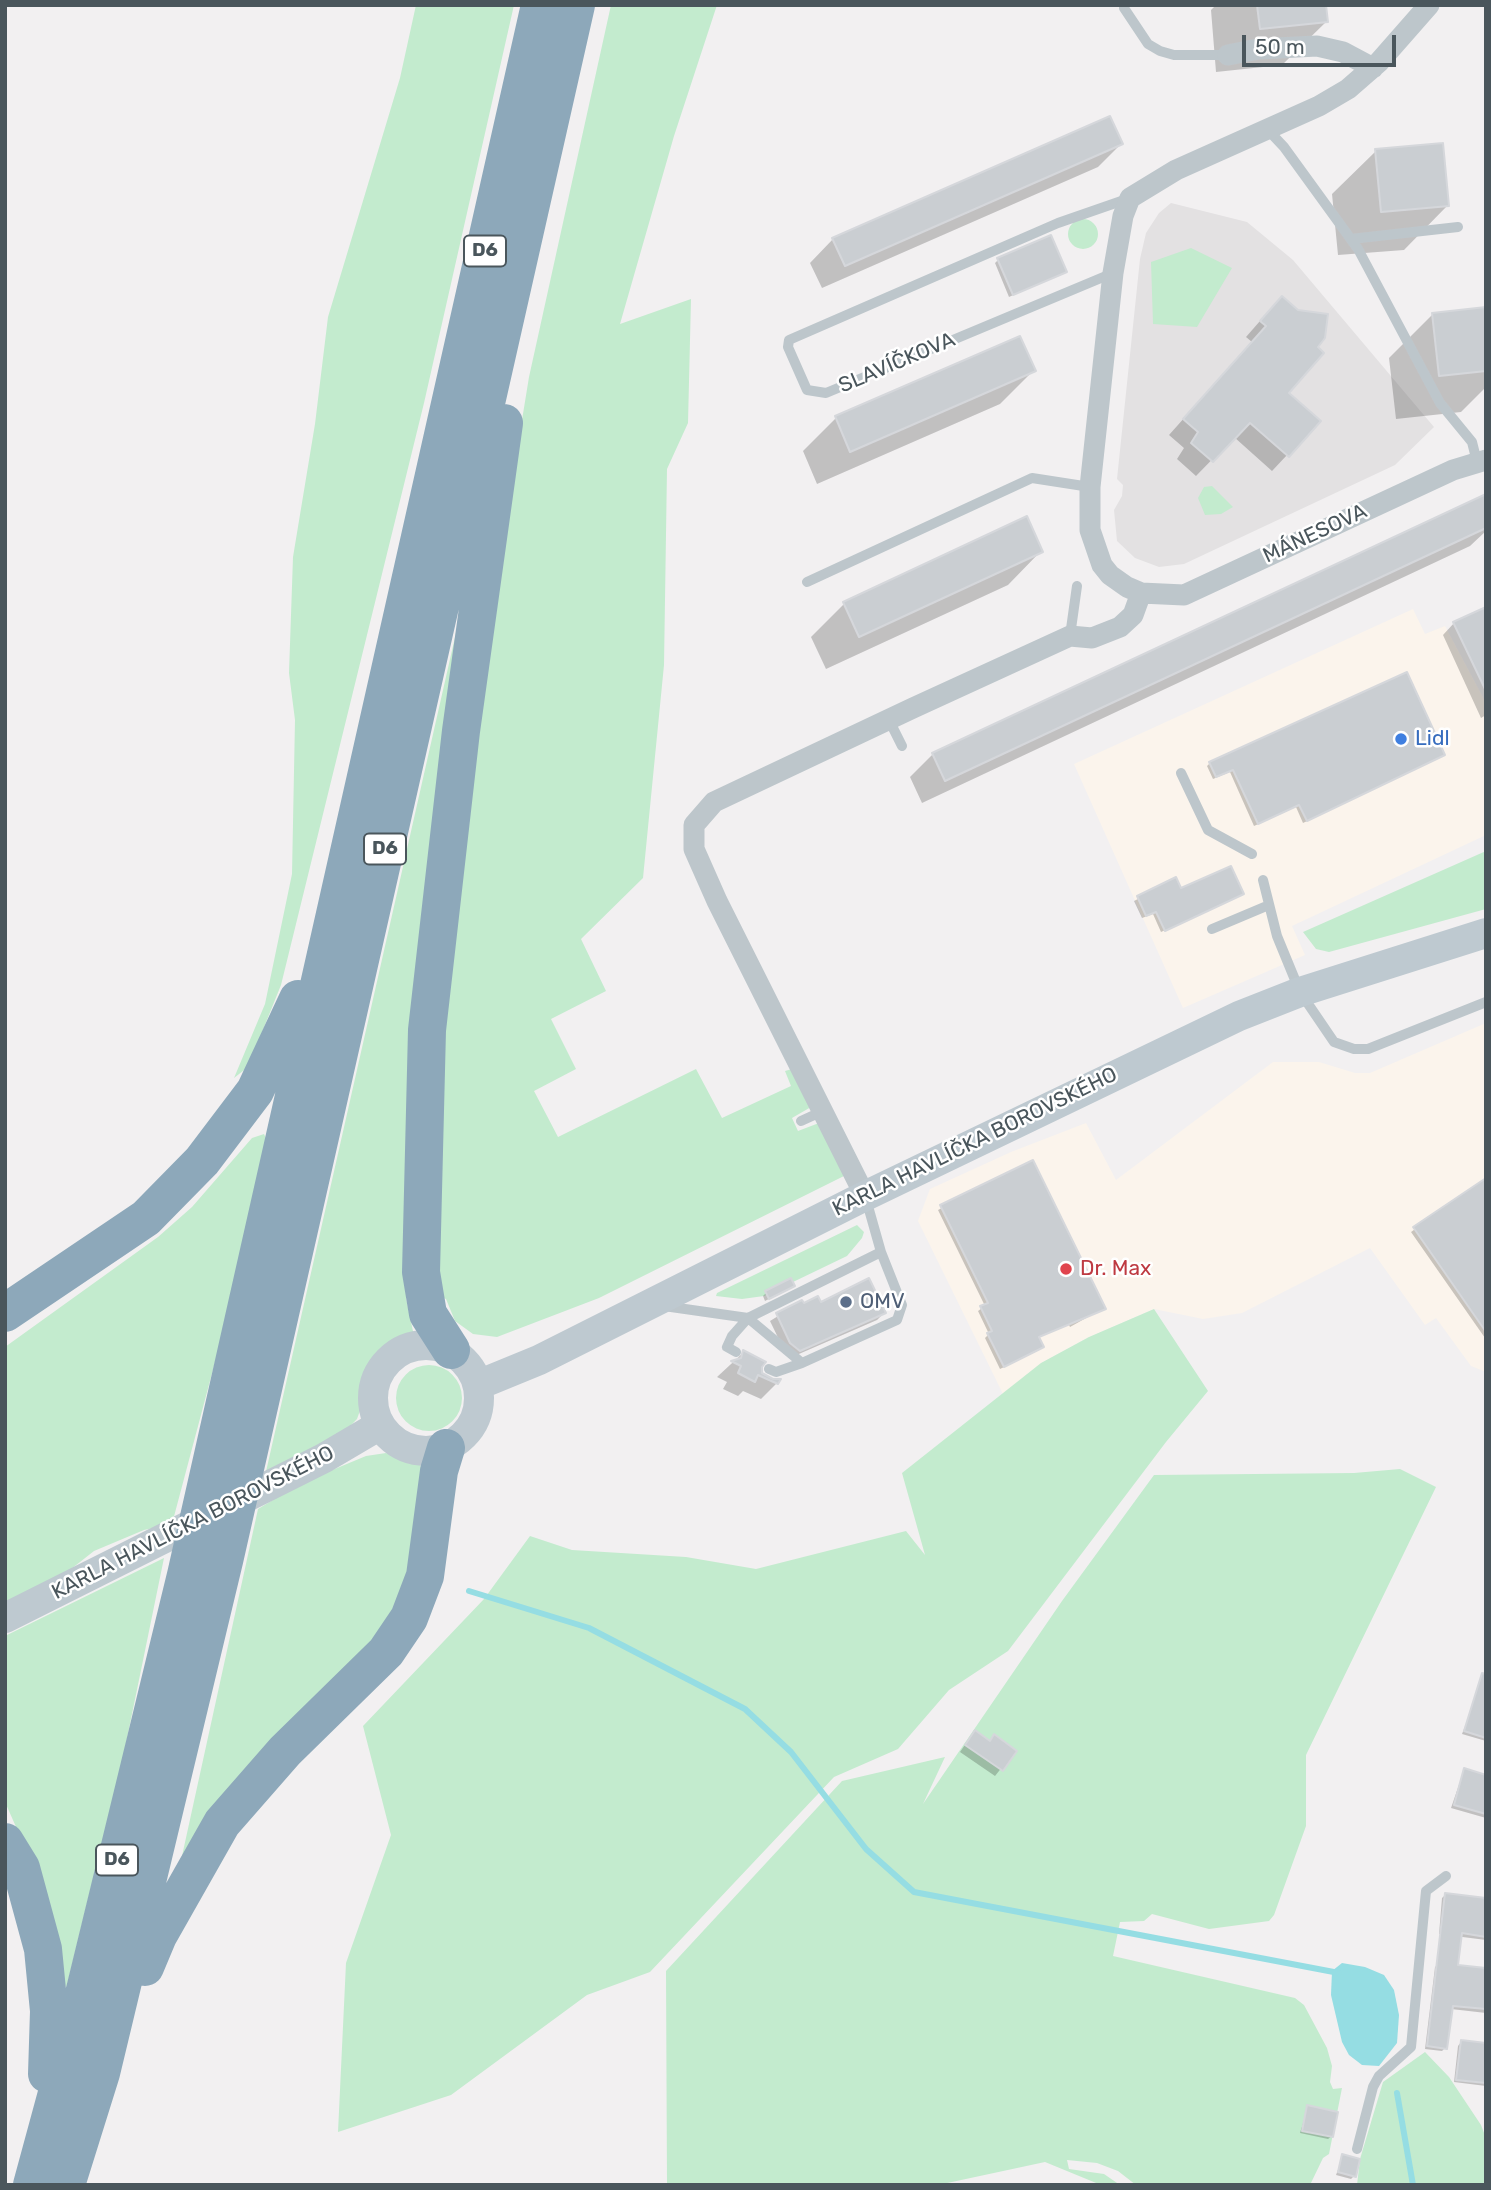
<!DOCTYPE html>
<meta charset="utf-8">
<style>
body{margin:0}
#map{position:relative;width:1491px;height:2190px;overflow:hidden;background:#f2f0f1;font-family:Rubik,sans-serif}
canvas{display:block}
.frame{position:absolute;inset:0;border:7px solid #4a565c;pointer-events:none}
.scale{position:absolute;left:1242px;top:35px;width:154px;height:32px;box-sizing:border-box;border:4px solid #4a565c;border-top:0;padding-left:9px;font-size:21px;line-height:24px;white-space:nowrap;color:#4a565c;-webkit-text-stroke:5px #fff;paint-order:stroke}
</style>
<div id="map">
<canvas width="1491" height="2190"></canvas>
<div class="frame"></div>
<div class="scale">50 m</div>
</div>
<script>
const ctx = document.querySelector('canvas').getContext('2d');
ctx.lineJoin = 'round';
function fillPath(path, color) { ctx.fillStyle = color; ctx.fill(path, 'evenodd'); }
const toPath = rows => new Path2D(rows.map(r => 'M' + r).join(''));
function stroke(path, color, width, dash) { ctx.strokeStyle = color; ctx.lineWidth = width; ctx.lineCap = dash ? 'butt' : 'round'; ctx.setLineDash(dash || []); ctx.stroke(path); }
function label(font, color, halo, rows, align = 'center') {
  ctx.font = font + ' Rubik,sans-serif'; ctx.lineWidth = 5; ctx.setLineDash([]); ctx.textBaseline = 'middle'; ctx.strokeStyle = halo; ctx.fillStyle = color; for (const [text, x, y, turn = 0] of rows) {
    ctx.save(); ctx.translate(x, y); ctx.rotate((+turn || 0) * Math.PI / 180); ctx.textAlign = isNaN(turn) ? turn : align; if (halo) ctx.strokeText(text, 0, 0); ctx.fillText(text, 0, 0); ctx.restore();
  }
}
fillPath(toPath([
 [1413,609,1425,634,1445,626,1486,703,1486,835,1292,926,1305,955,1183,1008,1074,764],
 [1486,1023,1486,1372,1471,1366,1436,1318,1425,1325,1370,1248,1242,1313,1203,1319,1154,1309,1089,1337,1041,1363,1003,1394,918,1221,930,1189,1011,1152,1086,1123,1116,1180,1273,1062,1319,1062,1355,1073,1370,1073]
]), '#fbf4ec');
fillPath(toPath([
 [1171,203,1247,222,1293,260,1434,427,1395,465,1184,564,1159,567,1135,558,1117,541,1114,510,1122,496,1123,485,1117,479,1140,259,1146,233,1159,213]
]), '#e3e1e2');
fillPath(toPath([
 [416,5,514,5,424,403,281,985,248,1067,234,1078,265,1004,292,874,295,720,289,673,293,557,315,424,328,317,400,78],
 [611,5,717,5,674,136,620,324,691,299,688,423,667,469,664,665,643,878,581,939,606,991,551,1019,576,1069,534,1091,558,1137,696,1069,722,1118,791,1086,785,1071,792,1069,811,1107,792,1118,798,1131,819,1123,846,1175,599,1298,497,1337,473,1334,455,1321,446,1299,439,1296,444,975,495,586,529,377],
 '1068 234a15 15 0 1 1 30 0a15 15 0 1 1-30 0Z',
 [1191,248,1232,268,1197,327,1153,324,1151,262],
 [1212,486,1233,507,1221,514,1205,515,1198,498,1204,487],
 [460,615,419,1082,406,1298,414,1336,395,1342,379,1357,357,1419,336,1441,265,1476],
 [1486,851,1486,909,1329,952,1316,949,1303,932],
 [264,1134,267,1141,219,1347,172,1524,144,1530,94,1551,52,1584,5,1606,5,1347,158,1237,192,1207,252,1138],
 [857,1225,864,1232,862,1238,847,1256,764,1296,742,1299,716,1296,717,1293],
 [1154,1309,1208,1391,1166,1442,1008,1651,949,1690,898,1749,834,1777,650,1972,587,1995,451,2095,338,2132,346,1963,391,1835,363,1726,484,1599,530,1536,572,1550,686,1557,756,1569,906,1531,925,1555,902,1473,1041,1363,1089,1337],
 '396 1398a33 33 0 1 1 66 0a33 33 0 1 1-66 0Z',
 [386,1453,420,1464,423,1476,402,1610,182,1856,258,1509,301,1483,366,1456],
 [1400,1469,1436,1487,1306,1755,1306,1826,1274,1915,1269,1921,1209,1929,1152,1914,1144,1921,1120,1922,1113,1956,1295,1998,1304,2005,1327,2048,1332,2066,1330,2082,1333,2089,1342,2088,1329,2154,1323,2158,1310,2185,1136,2185,1118,2171,1097,2163,1067,2160,1069,2169,1104,2174,1120,2185,1101,2185,1045,2162,938,2185,667,2185,666,1971,842,1781,945,1757,923,1804,1062,1601,1154,1475,1354,1473],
 [164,1558,124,1753,66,1989,43,1888,5,1802,5,1636],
 [1425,2052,1449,2077,1481,2125,1486,2138,1486,2185,1357,2185,1360,2159,1383,2082]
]), '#c3ebce');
fillPath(toPath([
 [1342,1963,1365,1967,1384,1975,1394,1990,1399,2015,1397,2043,1379,2066,1362,2065,1349,2055,1342,2042,1331,1995,1332,1971]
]), '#95dde3');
fillPath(toPath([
 [1216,5,1324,5,1326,22,1282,65,1216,72,1211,10],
 [1121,144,1098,167,822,288,810,263,833,239],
 [1376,151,1447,206,1404,250,1338,255,1332,194],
 [998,260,1065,271,1009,297,995,263],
 [1486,308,1486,387,1461,412,1396,419,1389,358,1433,314],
 [1267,313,1287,393,1319,421,1272,471,1234,437,1196,476,1177,459,1184,448,1169,435,1252,342,1246,337],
 [1034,370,1000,404,817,484,803,451,836,418],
 [1486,506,1486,531,1470,546,922,803,910,777,933,754],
 [1041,551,1008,585,826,669,811,637,844,604],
 [1486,609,1486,715,1481,718,1443,635,1454,623],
 [1443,755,1303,823,1296,807,1254,826,1230,772,1213,779,1207,766,1210,763],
 [1175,880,1180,891,1242,894,1161,932,1153,914,1142,918,1134,901],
 [1032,1162,1104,1308,1070,1327,1068,1323,1037,1338,1042,1347,1039,1350,1000,1369,985,1338,989,1334,978,1311,985,1306,938,1210],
 [1486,1179,1486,1337,1485,1338,1411,1232],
 [793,1286,765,1301,763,1296,766,1293],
 [801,1302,803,1306,820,1304,884,1313,877,1320,792,1357,784,1350,770,1321],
 [744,1352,760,1366,761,1374,777,1383,761,1399,743,1391,738,1396,723,1389,727,1382,717,1377],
 [1476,1697,1486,1700,1486,1741,1462,1734],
 [969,1739,989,1742,1015,1751,995,1776,960,1752],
 [1464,1770,1486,1776,1486,1818,1451,1808],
 [1445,1895,1486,1900,1486,1940,1439,1934,1442,1898],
 [1438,1964,1486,1970,1486,2013,1451,2009,1445,2048,1442,2051,1425,2049,1435,1967],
 [1461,2042,1486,2045,1486,2086,1454,2082,1458,2046],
 [1308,2107,1332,2136,1328,2139,1300,2133],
 [1343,2156,1354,2176,1351,2179,1336,2175]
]), '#0003');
stroke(toPath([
 [469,1591,589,1628,745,1709,791,1752,866,1849,914,1892,1339,1973],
 [1397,2093,1413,2185]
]), '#95dde3', 6);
const building = toPath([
 [1257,5,1326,5,1328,22,1260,29,1257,5],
 [1110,116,1123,144,845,266,832,238,1110,116],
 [1443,143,1449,206,1381,212,1375,149,1443,143],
 [1051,235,1067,272,1013,295,997,258,1051,235],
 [1282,296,1298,310,1328,314,1325,338,1318,347,1324,353,1289,393,1321,421,1289,457,1250,423,1213,462,1191,443,1198,432,1183,419,1266,326,1260,321,1282,296],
 [1486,307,1486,371,1439,376,1432,313,1486,307],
 [1020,336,1036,371,850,452,835,416,1020,336],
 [1486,494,1486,528,945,781,932,753,1486,494],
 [1027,516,1043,552,859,637,843,602,1027,516],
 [1486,607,1486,691,1453,622,1486,607],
 [1407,672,1445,755,1307,821,1299,805,1258,824,1233,770,1216,777,1209,762,1407,672],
 [1231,866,1244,894,1165,931,1156,912,1146,916,1137,896,1176,877,1181,888,1231,866],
 [1033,1160,1106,1309,1039,1337,1044,1347,1004,1367,987,1333,992,1331,980,1306,988,1303,940,1205,1033,1160],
 [1486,1178,1486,1332,1413,1227,1486,1178],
 [791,1278,795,1286,769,1299,765,1291,791,1278],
 [869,1278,886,1313,800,1351,790,1343,776,1313,802,1300,804,1303,818,1296,821,1302,869,1278],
 [743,1350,766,1362,762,1367,762,1373,773,1379,781,1379,778,1384,758,1375,755,1382,738,1373,741,1366,731,1361,741,1358,743,1350],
 [1482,1673,1486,1674,1486,1738,1464,1731,1482,1673],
 [975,1730,990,1741,994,1734,1017,1751,1003,1771,965,1745,975,1730],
 [1464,1768,1486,1775,1486,1814,1454,1805,1464,1768],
 [1445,1893,1486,1898,1486,1937,1462,1933,1458,1965,1486,1968,1486,2009,1453,2006,1447,2049,1427,2046,1445,1893],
 [1461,2040,1486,2043,1486,2083,1456,2080,1461,2040],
 [1307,2105,1338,2112,1333,2137,1302,2131,1307,2105],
 [1342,2154,1360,2159,1356,2177,1338,2172,1342,2154]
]);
fillPath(building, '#caced2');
stroke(building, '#d5d7db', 2);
stroke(toPath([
 [1124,8,1148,44,1160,51,1174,55,1228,55],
 [1268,130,1284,147,1358,249,1440,403,1472,442,1477,462],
 [1351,239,1458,227],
 [1113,273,826,393,807,390,788,347,789,340,1058,223,1130,198],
 [807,582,1032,478,1090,487],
 [1070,636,1077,586],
 [889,720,902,746],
 [1181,773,1208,830,1252,854],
 [1263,880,1277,936,1300,992,1334,1042,1354,1049,1368,1049,1486,1002],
 [1212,929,1269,905],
 [801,1121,823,1111],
 [664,1306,748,1318,881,1252,866,1199],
 [736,1352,727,1347,732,1336,748,1318,802,1363,897,1320,902,1305,881,1252],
 [769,1369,776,1372,802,1363],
 [1357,2149,1373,2087,1379,2076,1411,2047,1426,1891,1446,1876]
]), '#bdc6cb', 10);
stroke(toPath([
 [1429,5,1379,62,1348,89,1319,106,1176,170,1130,198,1123,216,1113,273,1090,487,1090,530,1102,565,1110,575,1127,587,1141,593,1184,595,1453,470,1486,460],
 [1228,55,1258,49,1317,46,1343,52,1373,68],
 [865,1196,717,901,694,849,694,825,714,802,913,708,1070,636,1092,638,1120,627,1133,615,1141,593]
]), '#bdc6cb', 21);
stroke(toPath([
 '373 1398a53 53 0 1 1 106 0a53 53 0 1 1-106 0Z',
 [478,1385,539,1360,865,1196,1239,1016,1300,992,1486,933],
 [5,1618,324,1458,380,1425]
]), '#bec9d0', 30);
stroke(toPath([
 [5,1313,146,1218,202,1161,255,1091,298,999],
 [451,1350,428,1314,421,1272,427,1030,461,731,504,423],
 [5,1842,21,1868,43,1949,49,2011,47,2074],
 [145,1967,158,1936,222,1823,285,1751,386,1652,409,1618,425,1576,439,1471,446,1448],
 [32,2185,85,1990,186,1575,540,5],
 [66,2185,101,2073,224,1561,576,5]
]), '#8da8ba', 38);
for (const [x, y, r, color] of [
 [1401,739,7,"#3f7fe0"],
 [1066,1269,7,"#e0444e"],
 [846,1302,7,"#5c6f8a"]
]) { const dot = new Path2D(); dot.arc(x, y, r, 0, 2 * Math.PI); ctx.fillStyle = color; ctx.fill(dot); stroke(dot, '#fff', 2.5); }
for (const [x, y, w] of [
 [485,251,42],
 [385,849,42],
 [117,1860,42]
]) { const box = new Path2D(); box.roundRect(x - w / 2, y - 15.5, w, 31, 5); ctx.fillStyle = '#fff'; ctx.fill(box); stroke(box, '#4a565c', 2); }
label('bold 19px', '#4a565c', null, [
 ["D6",485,251],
 ["D6",385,849],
 ["D6",117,1860]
]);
label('21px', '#4a565c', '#fff', [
 ["SLAVÍČKOVA",897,363,-23],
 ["MÁNESOVA",1315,534,-25],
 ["KARLA HAVLÍČKA BOROVSKÉHO",975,1142,-26],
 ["KARLA HAVLÍČKA BOROVSKÉHO",193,1523,-27]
]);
label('21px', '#366cbe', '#fff', [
 ["Lidl",1415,739]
], 'left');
label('21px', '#be3a42', '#fff', [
 ["Dr. Max",1080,1269]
], 'left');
label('21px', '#4e5e75', '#fff', [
 ["OMV",860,1302]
], 'left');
</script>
